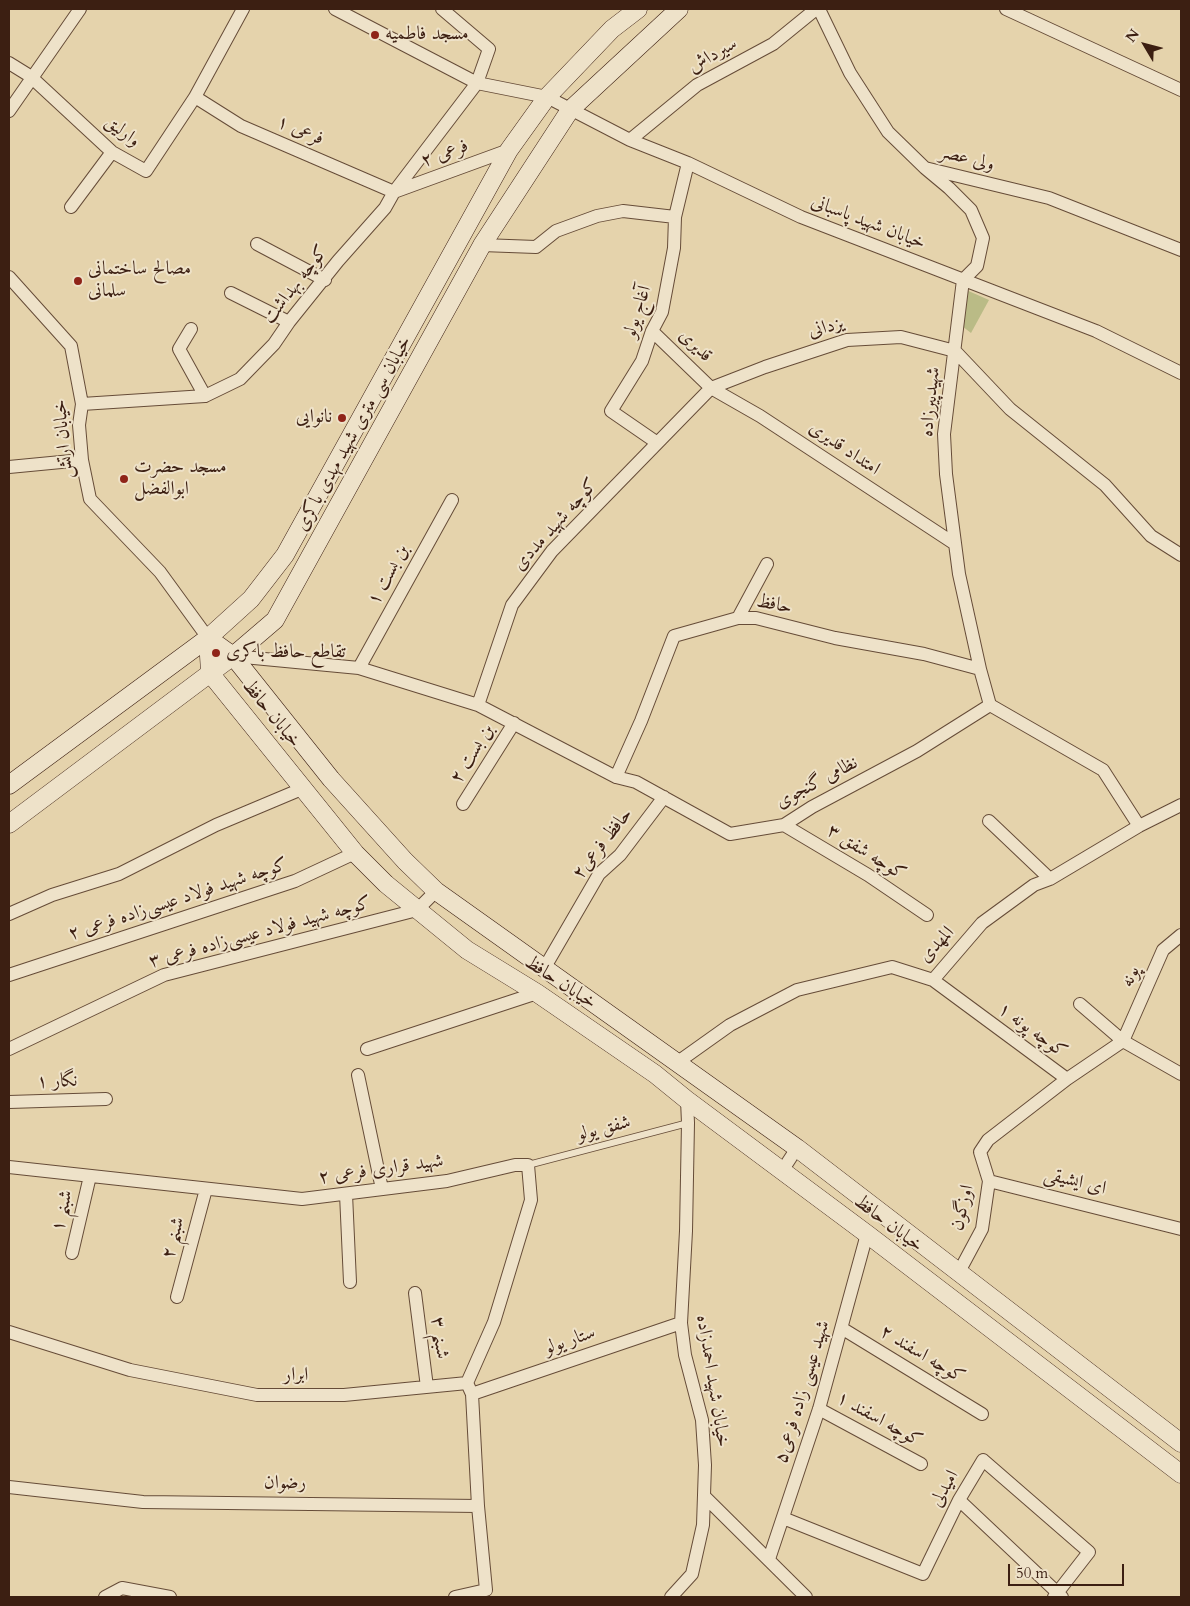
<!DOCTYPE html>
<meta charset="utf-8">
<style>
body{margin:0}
#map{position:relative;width:1190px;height:1606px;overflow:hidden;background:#e5d3ac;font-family:Cardo,serif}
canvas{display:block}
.frame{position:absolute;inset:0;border:10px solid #3c1f12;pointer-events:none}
.north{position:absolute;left:1120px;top:20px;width:50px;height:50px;-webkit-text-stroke:4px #eee2c9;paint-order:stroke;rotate:307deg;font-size:14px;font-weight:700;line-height:20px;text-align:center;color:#3c1f12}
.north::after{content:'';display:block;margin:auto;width:18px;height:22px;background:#3c1f12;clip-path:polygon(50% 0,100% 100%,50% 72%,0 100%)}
.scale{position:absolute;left:1008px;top:1564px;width:116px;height:22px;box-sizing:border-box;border:2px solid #3c1f12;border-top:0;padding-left:6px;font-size:15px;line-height:18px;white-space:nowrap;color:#3c1f12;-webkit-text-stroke:4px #eee2c9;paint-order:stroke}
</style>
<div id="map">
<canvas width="1190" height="1606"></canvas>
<div class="frame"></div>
<div class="north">N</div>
<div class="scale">50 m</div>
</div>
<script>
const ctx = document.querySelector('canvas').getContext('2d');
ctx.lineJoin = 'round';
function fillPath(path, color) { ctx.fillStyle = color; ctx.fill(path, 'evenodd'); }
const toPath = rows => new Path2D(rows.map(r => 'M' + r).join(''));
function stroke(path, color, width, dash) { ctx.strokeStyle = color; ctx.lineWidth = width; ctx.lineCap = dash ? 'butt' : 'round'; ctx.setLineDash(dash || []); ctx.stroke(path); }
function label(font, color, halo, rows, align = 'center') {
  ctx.font = font + ' Cardo,Amiri,serif'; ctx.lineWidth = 4; ctx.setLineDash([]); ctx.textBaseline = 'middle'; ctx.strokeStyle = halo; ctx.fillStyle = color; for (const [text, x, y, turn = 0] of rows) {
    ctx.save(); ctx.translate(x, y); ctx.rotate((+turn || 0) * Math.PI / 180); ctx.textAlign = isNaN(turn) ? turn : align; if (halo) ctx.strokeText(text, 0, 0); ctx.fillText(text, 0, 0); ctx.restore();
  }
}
fillPath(toPath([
 [964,289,989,300,971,333,962,326]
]), '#babb86');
const service = toPath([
 [528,1165,688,1123]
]);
const minor = toPath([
 [335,9,477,83,547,97,630,140,688,163,801,217,1096,331,1181,373],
 [819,9,850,73,888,132,925,168,1049,198,1181,250],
 [1006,9,1181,90],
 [9,63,30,76,112,152,146,171,195,97,243,9],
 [195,97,241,126,394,192,509,150],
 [9,111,80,9],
 [630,140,697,85,773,44,816,9],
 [925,168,949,188,971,210,983,238,977,266,963,280,944,434,946,474,959,574,980,669],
 [71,207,112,152],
 [257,244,325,280],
 [482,245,536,247,556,231,597,216,623,211,675,217],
 [9,277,71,346,82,404,79,425,82,460,90,499,160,572,208,638],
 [231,293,289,322],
 [191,329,179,349,205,396],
 [652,331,711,388,760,416,955,544],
 [955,351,1010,409,1105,485,1151,536,1181,555],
 [82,404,205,396,240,379,274,344,289,322,338,261,385,208,394,192,477,83,489,49,442,9],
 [656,442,611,411,642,361,652,331,662,312,674,248,675,217,688,163],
 [9,467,82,460],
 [738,618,767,564],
 [233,656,359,668,478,705,512,605,552,551,711,388,765,367,847,340,901,337,955,351],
 [359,668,452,500],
 [478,705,616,777,636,782,730,834,784,825,812,807,917,751,990,705,1103,770,1139,826],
 [616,777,641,721,674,636,738,618,756,618,835,638,924,654,980,669,990,705],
 [463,804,514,723],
 [989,821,1050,879],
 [784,825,868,875,927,915],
 [9,914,52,895,119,874,216,825,304,788],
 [545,967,599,874,620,855,664,797],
 [9,975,295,881,355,853],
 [933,980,982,923,1034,885,1050,879,1139,826,1181,805],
 [1080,1004,1123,1041,1181,1074],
 [1123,1041,1163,950,1181,935],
 [9,1049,164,975,417,910,436,891],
 [367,1049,537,993],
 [678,1062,730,1025,797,990,892,967,933,980,1067,1079,988,1140,980,1152,989,1181,1181,1229],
 [358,1075,382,1189],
 [1067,1079,1123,1041],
 [9,1102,106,1099],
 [9,1167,302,1199,447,1181,515,1165,528,1165,531,1200,494,1322,467,1383],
 [782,1171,797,1148],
 [346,1194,350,1282],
 [72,1253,90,1176],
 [960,1270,982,1229,989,1181],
 [415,1293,427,1387],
 [177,1297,206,1189],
 [843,1329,982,1414],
 [9,1332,130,1370,257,1395,344,1395,467,1383,472,1394,478,1506],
 [472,1394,681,1323],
 [819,1409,921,1464],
 [9,1487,143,1502,478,1506,486,1590,455,1597],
 [704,1496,806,1597],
 [959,1500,1062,1597],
 [783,1518,923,1574,959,1500,983,1460,1089,1552,1054,1597],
 [769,1559,819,1409,867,1234],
 [105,1597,122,1588,170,1597],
 [671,1597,692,1574,703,1525,705,1465,702,1420,685,1355,681,1323,686,1231,688,1123,687,1100]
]);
const secondary = toPath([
 [208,638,210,673,355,853,386,884,467,950,537,993,655,1074,687,1100,867,1234,1181,1474],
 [208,638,233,656,331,779,405,861,436,891,797,1148,1181,1443],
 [9,785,208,638,251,599,285,555,509,150,547,97,612,29,638,9],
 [9,824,233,656,275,620,482,245,570,110,679,9]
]);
stroke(service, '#664c38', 8);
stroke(minor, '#664c38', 14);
stroke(secondary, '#3c1f12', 19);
stroke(service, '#eee2c9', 6);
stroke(minor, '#eee2c9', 12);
stroke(secondary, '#eee2c9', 18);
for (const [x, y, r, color] of [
 [375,35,5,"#8f2418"],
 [78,281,5,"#8f2418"],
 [342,418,5,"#8f2418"],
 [124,479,5,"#8f2418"],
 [216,653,5,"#8f2418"]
]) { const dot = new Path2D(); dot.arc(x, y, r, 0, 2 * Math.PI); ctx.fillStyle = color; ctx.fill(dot); stroke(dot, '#eee2c9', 2); }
label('19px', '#3c1f12', '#eee2c9', [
 ["مسجد فاطمیه",385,35],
 ["مصالح ساختمانی",88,270],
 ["سلمانی",88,292],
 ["نانوایی",332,418,"right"],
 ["مسجد حضرت",134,468],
 ["ابوالفضل",134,490],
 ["تقاطع حافظ باکری",226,653]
], 'left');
label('19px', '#3c1f12', '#eee2c9', [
 ["سیرداش",713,56,-30],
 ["فرعی ۱",300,131,23],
 ["وارلیق",122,132,37],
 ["فرعی ۲",445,154,-20],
 ["ولی عصر",967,159,14],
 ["خیابان شهید پاسبانی",868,223,21],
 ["کوچه بهداشت",296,285,-52],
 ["آغاج یولو",638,312,-72],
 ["یزدانی",826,328,-15],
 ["قدیری",695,346,44],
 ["شهیدپیرزاده",931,402,-84],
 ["خیابان سی متری شهید مهدی باکری",354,434,-61],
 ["خیابان ارتش",64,439,-95],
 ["امتداد قدیری",844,449,34],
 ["کوچه شهید مددی",556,525,-48],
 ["بن بست ۱",389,575,-61],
 ["حافظ",774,605,11],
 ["خیابان حافظ",271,714,51],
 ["بن بست ۲",473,754,-58],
 ["نظامی گنجوی",817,783,-28],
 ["حافظ فرعی۲",603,844,-52],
 ["کوچه شفق ۳",866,853,32],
 ["کوچه شهید فولاد عیسی‌زاده فرعی ۲",178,900,-18],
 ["کوچه شهید فولاد عیسی‌زاده فرعی ۳",260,933,-15],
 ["المهدی",937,945,-47],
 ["پونه",1131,977,-66],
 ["خیابان حافظ",560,983,33],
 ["کوچه پونه ۱",1032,1031,36],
 ["نگار ۱",57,1082,-2],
 ["شفق یولو",604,1129,-14],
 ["شهید قراری فرعی ۲",381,1170,-8],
 ["ای ایشیقی",1075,1182,14],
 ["اوزگون",963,1208,-76],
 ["شبنم ۱",63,1211,-77],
 ["خیابان حافظ",888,1224,37],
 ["شبنم ۲",174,1238,-75],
 ["شبنم ۳",439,1338,83],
 ["ستار یولو",570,1341,-19],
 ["کوچه اسفند ۲",922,1355,31],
 ["ابرار",296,1376],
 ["خیابان شهید احمدزاده",712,1381,81],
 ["شهید عیسی زاده فرعی۵",803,1392,-73],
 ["کوچه اسفند ۱",879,1420,29],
 ["رضوان",285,1484],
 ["امیدلی",945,1489,-61]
]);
</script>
